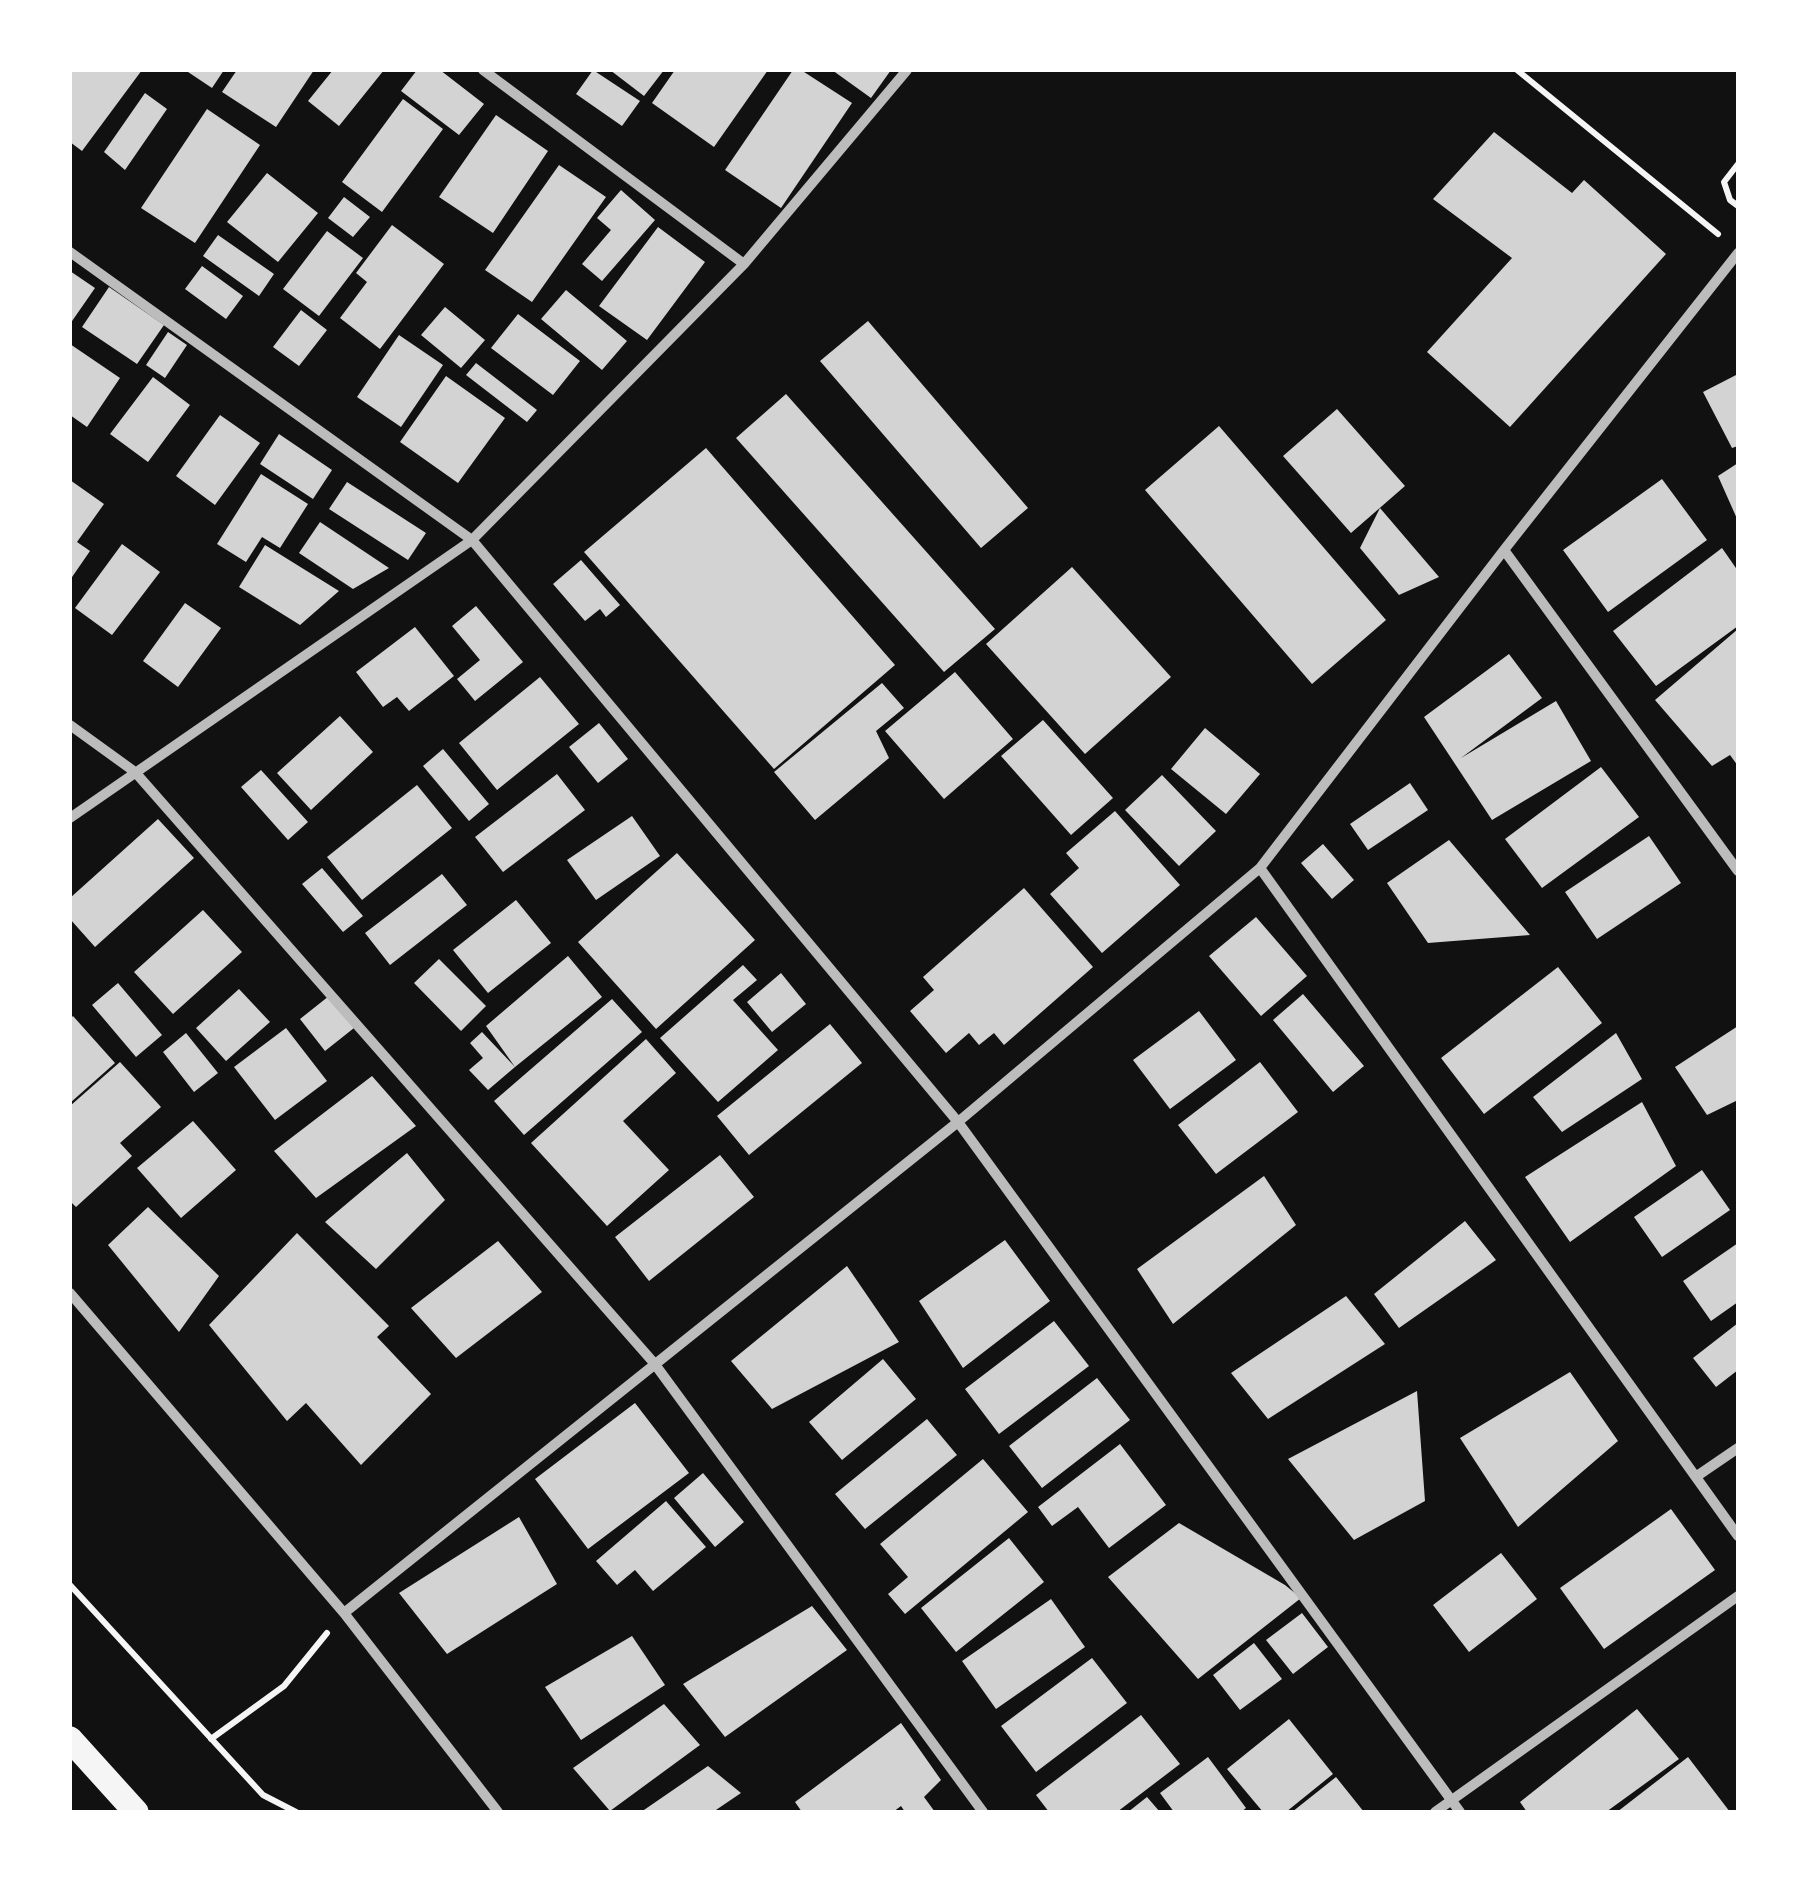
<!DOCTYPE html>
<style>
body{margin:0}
#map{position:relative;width:1808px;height:1882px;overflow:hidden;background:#111;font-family:"Noto Sans",sans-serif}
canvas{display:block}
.frame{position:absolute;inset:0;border:72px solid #fff;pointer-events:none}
</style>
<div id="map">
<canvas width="1808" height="1882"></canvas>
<div class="frame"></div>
</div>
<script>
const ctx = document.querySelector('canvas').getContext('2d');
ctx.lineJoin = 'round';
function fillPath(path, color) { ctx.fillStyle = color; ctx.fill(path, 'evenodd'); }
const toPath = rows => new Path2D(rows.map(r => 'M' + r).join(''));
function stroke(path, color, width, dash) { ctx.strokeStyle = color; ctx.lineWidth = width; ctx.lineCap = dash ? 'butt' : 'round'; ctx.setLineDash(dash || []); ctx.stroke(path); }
fillPath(toPath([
 [70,70,142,70,82,151,70,142],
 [185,70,224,70,212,88],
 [237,70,314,70,276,127,222,92],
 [333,70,384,70,339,126,308,101],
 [417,70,440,70,484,104,459,135,401,91],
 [593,70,640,101,622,126,576,94],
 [610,70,664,70,644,96],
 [675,70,768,70,714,147,652,103],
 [793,70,801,70,852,103,781,208,725,170],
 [832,70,891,70,871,98],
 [145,93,167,109,125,170,104,152],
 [403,99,443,129,382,212,342,182],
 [207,109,260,145,195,243,141,208],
 [496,115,548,151,493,233,439,197],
 [1494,132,1572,193,1584,180,1666,254,1510,427,1427,352,1512,258,1433,199],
 [559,165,606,197,532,302,485,270],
 [267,173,318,213,278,262,227,222],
 [621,190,655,220,602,281,582,264,611,230,597,218],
 [344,197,370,217,353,237,328,218],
 [392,225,444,264,380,349,340,318,367,282,356,273],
 [658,227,705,262,647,340,599,306],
 [327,231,363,258,319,316,283,289],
 [218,235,274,274,259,296,203,256],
 [202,266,243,296,226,319,185,289],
 [70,271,95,288,70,324],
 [109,287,164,325,137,364,82,327],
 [566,290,627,341,602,370,541,319],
 [445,307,485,340,461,368,421,335],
 [301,310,327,330,299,366,273,347],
 [518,314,580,361,553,395,491,348],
 [868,321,1028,508,981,548,820,361],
 [168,332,187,345,165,378,146,365],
 [399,335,443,365,401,427,357,397],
 [70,344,120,378,87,427,70,415],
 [476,363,537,410,527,422,466,375],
 [1738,374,1738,446,1732,448,1703,392],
 [446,376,505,418,458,483,400,442],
 [153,377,190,405,148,462,110,434],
 [786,394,995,629,944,672,736,438],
 [1337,409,1405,486,1351,533,1283,456],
 [220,415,260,443,215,505,176,476],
 [1219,426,1386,620,1312,684,1145,490],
 [279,434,332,470,313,499,260,464],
 [706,448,895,665,774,769,584,552],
 [1738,463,1738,521,1718,476],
 [261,474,308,504,280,548,262,537,246,562,217,544],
 [1662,479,1707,540,1608,612,1563,550],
 [70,480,104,504,77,542,90,551,70,580],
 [347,482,426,533,408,560,329,509],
 [1380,508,1439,577,1399,595,1360,548],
 [320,522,389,568,353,589,299,553],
 [122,544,160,572,112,635,75,608],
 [265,545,339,591,300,625,239,587],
 [1722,548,1738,571,1738,626,1656,686,1613,631],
 [581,560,620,605,606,617,600,609,585,621,553,584],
 [1072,567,1171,677,1085,754,986,644],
 [185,603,221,628,178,687,143,661],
 [476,606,523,662,475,701,457,679,480,660,452,626],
 [415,627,454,676,409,711,397,697,383,707,356,672],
 [1738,629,1738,766,1730,755,1712,766,1655,700],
 [1509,654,1542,698,1461,758,1556,701,1591,761,1492,820,1424,717],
 [955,672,1013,739,944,799,885,731],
 [540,677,579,724,497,790,459,743],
 [882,683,904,708,876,731,889,758,815,820,774,772],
 [340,716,373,752,311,810,277,773],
 [1043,720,1113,798,1071,835,1001,756],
 [599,723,628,759,598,783,569,747],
 [1205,728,1260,774,1226,814,1171,769],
 [443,749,489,804,469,821,423,766],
 [1601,767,1639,817,1542,888,1505,839],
 [261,770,308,822,288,840,241,787],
 [557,774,585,810,503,872,475,837],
 [1162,775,1216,831,1179,866,1125,810],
 [1410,783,1428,810,1368,850,1350,824],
 [417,785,452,828,362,900,327,857],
 [1115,811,1180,885,1102,953,1050,894,1079,868,1066,853],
 [632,816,660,856,596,900,567,860],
 [158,819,194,858,95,947,70,919,70,898],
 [1649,836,1681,883,1597,939,1565,892],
 [1449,840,1530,935,1428,943,1387,883],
 [1323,844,1354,880,1332,899,1301,863],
 [677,853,755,940,656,1029,578,942],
 [322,868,363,916,343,932,302,884],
 [442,874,467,905,390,965,365,933],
 [1024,888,1093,967,1004,1045,994,1033,979,1045,969,1033,946,1053,910,1011,934,990,923,977],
 [516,900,551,943,488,993,453,950],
 [203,910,242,952,173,1014,134,972],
 [1256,917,1307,976,1261,1016,1209,956],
 [568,956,602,997,515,1067,486,1026],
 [439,959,486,1006,461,1031,414,983],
 [743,965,757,980,733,1000,778,1050,718,1102,660,1038],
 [1558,967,1602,1023,1484,1114,1441,1058],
 [781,973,806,1004,772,1032,747,1002],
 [118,983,162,1035,136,1057,92,1005],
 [239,989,270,1022,226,1061,196,1028],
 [1303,994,1364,1066,1333,1092,1273,1020],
 [329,996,354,1028,325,1051,300,1019],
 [612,999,642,1032,524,1135,494,1101],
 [1199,1011,1236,1060,1170,1109,1133,1060],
 [73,1016,115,1063,70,1103,70,1019],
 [830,1024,862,1063,749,1155,717,1116],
 [1738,1026,1738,1100,1707,1115,1675,1067],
 [286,1028,327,1081,275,1120,234,1067],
 [482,1032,515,1067,488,1090,469,1070,483,1058,470,1043],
 [186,1033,218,1073,194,1092,163,1052],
 [1616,1033,1642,1079,1562,1132,1533,1097],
 [646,1039,676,1073,623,1121,669,1170,607,1226,531,1143],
 [120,1062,161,1107,120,1143,132,1156,76,1207,70,1201,70,1106],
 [1260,1062,1298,1112,1216,1174,1178,1125],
 [372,1076,416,1126,316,1198,274,1151],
 [1642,1102,1676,1166,1570,1242,1525,1177],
 [193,1121,236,1170,181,1218,137,1168],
 [407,1153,445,1200,376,1269,325,1222],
 [720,1155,754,1197,649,1281,615,1237],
 [1702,1170,1730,1210,1662,1257,1634,1217],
 [1264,1176,1296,1225,1173,1324,1137,1269],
 [148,1207,219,1276,179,1332,108,1245],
 [1465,1221,1496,1260,1399,1328,1374,1294],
 [297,1233,389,1326,377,1337,431,1394,361,1465,306,1403,287,1421,209,1325],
 [1005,1240,1050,1301,963,1368,919,1301],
 [498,1241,542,1292,456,1358,411,1308],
 [1738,1243,1738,1302,1711,1321,1683,1281],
 [847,1266,899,1342,772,1409,731,1361],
 [1346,1296,1385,1344,1268,1419,1231,1373],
 [1054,1321,1089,1366,999,1434,965,1389],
 [1738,1323,1738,1370,1716,1387,1693,1358],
 [883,1359,916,1399,842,1460,809,1422],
 [1570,1372,1618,1441,1518,1527,1460,1438],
 [1097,1378,1130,1420,1042,1488,1009,1446],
 [1417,1391,1425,1501,1354,1540,1288,1459],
 [635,1403,689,1473,588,1549,535,1479],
 [927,1419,957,1455,865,1529,835,1494],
 [1120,1444,1166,1505,1109,1548,1078,1507,1052,1526,1038,1507],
 [983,1459,1028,1512,905,1614,888,1594,908,1577,880,1544],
 [703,1473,744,1522,715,1547,674,1498],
 [666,1501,706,1547,653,1591,635,1570,617,1585,596,1561],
 [1671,1509,1715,1570,1604,1649,1560,1588],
 [519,1517,557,1584,447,1654,399,1593],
 [1179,1523,1285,1585,1301,1598,1198,1679,1108,1577],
 [1009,1538,1044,1582,956,1652,921,1608],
 [1501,1553,1537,1599,1469,1652,1433,1605],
 [1051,1599,1085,1647,996,1709,962,1661],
 [812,1606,847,1650,725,1737,683,1684],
 [1302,1613,1328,1647,1293,1674,1266,1640],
 [632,1636,665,1685,581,1740,545,1687],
 [1254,1643,1282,1679,1240,1710,1213,1675],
 [1092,1658,1127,1703,1036,1772,1001,1726],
 [664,1704,700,1745,610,1811,573,1768],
 [1637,1709,1679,1759,1606,1812,1527,1812,1520,1802],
 [1141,1715,1180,1764,1117,1812,1049,1812,1036,1795],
 [1289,1719,1333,1774,1286,1812,1263,1812,1227,1769],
 [901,1723,941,1780,924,1797,935,1812,905,1812,901,1806,893,1812,802,1812,795,1802],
 [1208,1757,1246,1808,1241,1812,1174,1812,1160,1793],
 [1688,1757,1730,1812,1617,1812],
 [708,1766,741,1793,713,1812,641,1812],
 [1336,1777,1364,1812,1292,1812],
 [1147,1797,1160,1812,1128,1812]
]), '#d3d3d3');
stroke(toPath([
 [1517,70,1718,234],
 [1738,164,1724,182,1730,200,1738,206],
 [70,1585,263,1795,296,1812],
 [211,1739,284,1686,327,1633]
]), '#f5f5f5', 6);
stroke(toPath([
 [483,70,744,264],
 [70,252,472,540,958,1122,1460,1812],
 [1504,550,1738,871],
 [70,725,135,772,654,1363,983,1812],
 [70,818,472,540,744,264,907,70],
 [1260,868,1738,1536],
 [70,1293,344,1613,498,1812],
 [1697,1476,1738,1448],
 [344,1613,958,1122,1260,868,1504,550,1738,253],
 [1435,1812,1738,1596]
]), '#bcbcbc', 10);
stroke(toPath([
 [70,1739,136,1812]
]), '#f5f5f5', 25);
</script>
